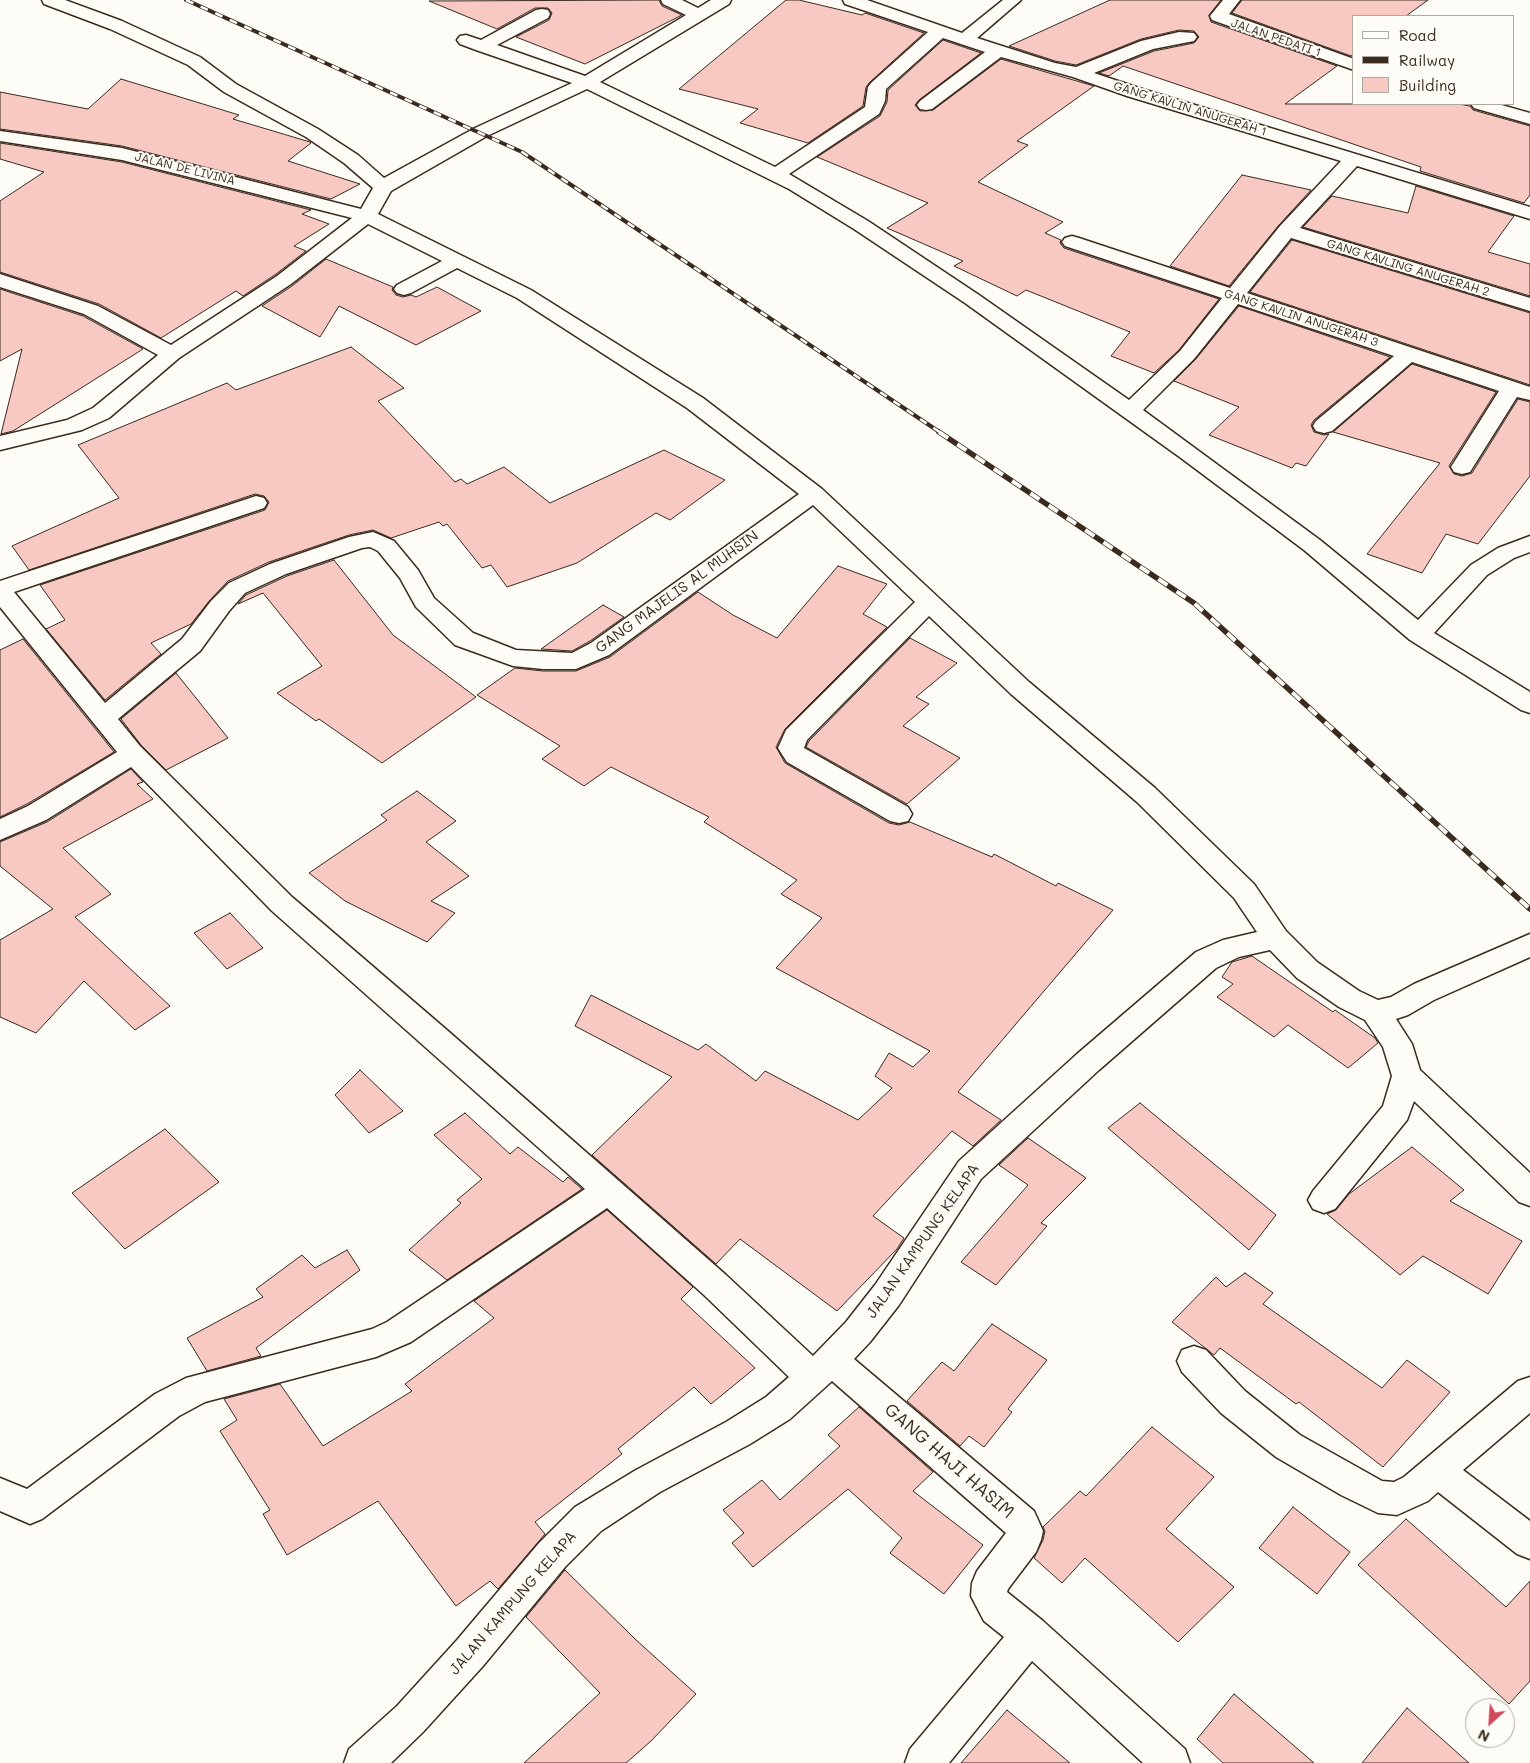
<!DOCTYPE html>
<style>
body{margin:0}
#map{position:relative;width:1530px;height:1763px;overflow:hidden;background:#fdfcf7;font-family:Mali,sans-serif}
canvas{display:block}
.legend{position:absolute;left:1352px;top:15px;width:162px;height:90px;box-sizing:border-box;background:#fdfcf7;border:1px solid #afa8a0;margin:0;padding:6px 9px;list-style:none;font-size:15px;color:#3b2a1e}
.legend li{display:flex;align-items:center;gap:10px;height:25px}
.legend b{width:25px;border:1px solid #afa8a0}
.north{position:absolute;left:1465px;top:1698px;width:50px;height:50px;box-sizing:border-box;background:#fdfcf7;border:1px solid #afa8a0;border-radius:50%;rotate:206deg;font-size:14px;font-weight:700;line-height:20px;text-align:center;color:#3b2a1e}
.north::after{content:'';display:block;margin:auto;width:18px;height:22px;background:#d1495b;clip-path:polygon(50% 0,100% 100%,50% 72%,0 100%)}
</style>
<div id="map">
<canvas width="1530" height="1763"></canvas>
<ul class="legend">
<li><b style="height:6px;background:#fdfcf7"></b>Road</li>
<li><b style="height:6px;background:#3b2a1e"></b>Railway</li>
<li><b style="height:14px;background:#f8c8c3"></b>Building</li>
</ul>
<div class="north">N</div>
</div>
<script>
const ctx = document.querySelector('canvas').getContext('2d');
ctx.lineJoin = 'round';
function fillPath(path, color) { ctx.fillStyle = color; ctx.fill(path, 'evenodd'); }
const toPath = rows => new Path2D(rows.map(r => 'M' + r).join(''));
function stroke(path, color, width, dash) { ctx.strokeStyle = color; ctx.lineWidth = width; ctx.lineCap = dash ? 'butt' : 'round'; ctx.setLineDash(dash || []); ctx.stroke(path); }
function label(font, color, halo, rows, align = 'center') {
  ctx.font = font + ' Mali,sans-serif'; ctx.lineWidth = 4; ctx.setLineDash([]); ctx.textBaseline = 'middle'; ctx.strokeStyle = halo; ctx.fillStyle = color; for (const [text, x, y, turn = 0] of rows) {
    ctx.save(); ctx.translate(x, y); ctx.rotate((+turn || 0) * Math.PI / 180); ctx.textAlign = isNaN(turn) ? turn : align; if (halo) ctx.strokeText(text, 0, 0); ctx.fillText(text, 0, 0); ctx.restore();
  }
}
const building = toPath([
 [659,0,662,6,682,15,585,64,516,37,549,20,552,13,548,8,535,8,497,29,429,1,659,0],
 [786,0,799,0,862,15,865,13,924,33,870,82,866,87,863,106,808,143,740,123,758,109,679,89,786,0],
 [1110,0,1221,0,1209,15,1211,22,1337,66,1285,104,1459,104,1470,106,1473,110,1530,126,1530,195,1524,203,1420,171,1421,167,1123,66,1109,76,1099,73,1154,51,1194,43,1199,37,1194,31,1179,30,1141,39,1076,65,1055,61,1009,46,1110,0],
 [1242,0,1428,0,1406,16,1354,16,1354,54,1351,56,1232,13,1242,0],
 [943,40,981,53,919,100,915,105,920,111,933,110,1001,59,1094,86,1017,141,1028,145,978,182,1063,222,1045,233,1061,240,1060,243,1064,248,1219,299,1179,350,1154,373,1111,356,1130,332,1026,290,1017,296,954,266,963,261,887,228,928,203,817,157,880,116,887,102,888,90,943,40],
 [121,79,239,115,233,119,310,142,311,143,288,161,360,184,331,199,122,146,0,129,0,92,88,109,121,79],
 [0,143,122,162,311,210,302,214,329,224,294,246,306,251,276,274,243,296,236,291,161,338,99,304,0,272,0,201,44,172,0,159,0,143],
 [1242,175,1311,190,1279,225,1229,286,1170,266,1242,175],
 [1416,186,1514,216,1488,252,1530,264,1530,296,1303,227,1332,196,1408,213,1416,186],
 [1292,240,1530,313,1530,385,1250,292,1292,240],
 [326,259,393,287,392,290,396,295,403,297,411,295,416,297,437,287,481,311,416,345,339,306,320,337,262,306,292,286,326,259],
 [0,289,83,316,143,349,13,431,1,434,22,349,0,361,0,289],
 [1239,306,1390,357,1314,420,1311,425,1314,432,1324,435,1329,434,1306,466,1296,463,1292,468,1209,435,1239,407,1174,381,1195,360,1239,306],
 [351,347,404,388,378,401,455,482,461,479,467,484,504,467,550,503,664,450,725,480,670,520,656,513,577,563,507,587,491,565,482,568,447,524,443,526,439,522,391,538,373,530,349,535,269,562,228,581,210,600,191,624,151,643,161,654,105,700,46,629,65,620,40,585,265,510,269,502,264,496,255,494,29,570,12,546,119,498,78,445,227,383,236,390,351,347],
 [1412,364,1496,392,1449,466,1454,474,1462,476,1472,473,1518,399,1530,402,1530,476,1478,544,1446,534,1422,573,1367,554,1440,463,1333,432,1412,364],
 [334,560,393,635,476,697,382,763,319,719,316,721,277,693,322,666,263,593,238,604,246,595,287,576,334,560],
 [838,566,887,584,863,614,887,627,785,729,776,747,785,763,889,823,899,825,910,822,992,857,994,854,1056,886,1058,883,1113,910,958,1092,1001,1120,973,1146,952,1131,873,1216,904,1238,897,1249,837,1311,740,1239,716,1264,592,1155,672,1077,575,1026,591,995,698,1050,706,1044,756,1081,765,1071,858,1120,892,1088,875,1076,889,1053,913,1067,930,1051,776,968,822,918,781,894,797,880,704,822,709,817,611,767,584,786,542,759,560,746,477,695,515,668,543,671,576,671,610,657,698,592,733,615,777,638,838,566],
 [603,605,624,617,590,641,572,651,541,649,603,605],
 [910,638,957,663,916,697,929,704,903,726,960,758,907,804,806,747,809,741,910,638],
 [23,639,114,752,27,804,0,817,0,650,23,639],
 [176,673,228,738,166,770,141,745,121,719,176,673],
 [131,769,143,782,137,784,153,799,63,848,111,894,75,917,170,1006,135,1030,84,981,36,1033,0,1017,0,940,53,909,0,866,0,842,47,822,131,769],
 [417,791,456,821,426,842,469,876,431,901,455,913,427,942,345,901,309,873,387,820,381,815,417,791],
 [230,913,263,948,227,969,194,933,230,913],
 [1252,956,1333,1012,1335,1010,1375,1038,1378,1043,1348,1068,1288,1025,1274,1037,1217,997,1233,984,1222,977,1232,962,1252,956],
 [360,1070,403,1111,369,1133,335,1095,360,1070],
 [1140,1103,1276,1215,1249,1250,1108,1128,1140,1103],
 [465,1113,510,1154,518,1147,563,1182,568,1177,582,1189,447,1280,409,1250,461,1203,457,1200,482,1179,434,1135,465,1113],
 [165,1129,219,1182,125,1249,72,1193,165,1129],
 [1028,1138,1086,1178,1041,1223,1047,1226,996,1285,961,1262,1028,1185,999,1165,1028,1138],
 [1412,1147,1464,1190,1450,1201,1522,1241,1488,1294,1423,1256,1400,1275,1327,1214,1336,1210,1349,1194,1412,1147],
 [607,1210,693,1287,681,1299,755,1368,711,1404,694,1387,618,1449,622,1454,535,1522,545,1534,498,1589,490,1581,456,1606,378,1501,287,1555,263,1514,270,1510,220,1431,237,1420,224,1399,280,1384,323,1446,412,1391,405,1384,494,1318,474,1301,607,1210],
 [347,1250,360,1270,256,1348,261,1356,207,1371,187,1338,263,1297,256,1289,302,1255,315,1268,347,1250],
 [1245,1273,1273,1293,1263,1304,1382,1388,1407,1360,1450,1392,1383,1467,1299,1402,1296,1404,1220,1348,1214,1355,1172,1322,1216,1277,1226,1287,1245,1273],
 [992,1324,1047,1360,1008,1409,1012,1412,984,1447,969,1436,960,1446,907,1401,942,1362,954,1371,992,1324],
 [859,1407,933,1472,913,1491,983,1545,944,1594,890,1553,902,1538,848,1489,753,1567,732,1543,744,1533,723,1510,762,1480,780,1500,840,1446,828,1435,859,1407],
 [1152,1427,1214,1477,1166,1529,1234,1587,1178,1642,1085,1558,1062,1583,1034,1558,1043,1540,1045,1531,1043,1527,1080,1491,1086,1496,1152,1427],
 [1293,1507,1350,1552,1317,1594,1259,1548,1293,1507],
 [1406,1519,1506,1607,1530,1581,1530,1681,1509,1704,1358,1565,1406,1519],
 [565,1570,635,1639,696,1694,651,1741,626,1763,524,1763,600,1693,526,1617,565,1570],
 [1234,1694,1314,1763,1223,1763,1197,1739,1234,1694],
 [1407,1708,1469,1763,1362,1763,1407,1708],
 [1007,1710,1070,1763,961,1763,1007,1710]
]);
fillPath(building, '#f8c8c3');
stroke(building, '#3b2a1e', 1);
const minor = toPath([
 [42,0,65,0,122,21,200,57,236,84,318,129,358,155,384,178,475,128,572,83,476,50,460,44,457,40,460,36,466,35,481,40,536,10,542,9,548,10,550,14,548,18,497,45,585,76,686,15,663,4,661,0,682,0,698,8,711,0,731,0,729,4,600,82,775,167,865,107,868,87,871,83,928,32,845,4,843,0,867,0,962,33,1003,0,1021,0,977,38,1055,63,1076,67,1141,41,1179,32,1194,33,1197,37,1194,41,1153,49,1094,73,1139,88,1530,207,1530,219,1357,166,1300,228,1530,298,1530,311,1291,238,1247,293,1530,387,1530,400,1517,397,1470,472,1462,474,1454,472,1451,467,1499,391,1412,362,1332,431,1324,433,1316,431,1313,426,1316,421,1394,356,1238,304,1194,359,1143,410,1320,540,1418,620,1471,565,1498,548,1530,536,1530,552,1514,558,1487,575,1434,633,1530,692,1530,713,1521,710,1410,640,1304,550,1181,458,965,303,854,229,789,189,587,89,487,136,391,191,378,214,531,290,703,398,822,489,1029,682,1155,788,1254,884,1286,931,1317,962,1359,991,1378,1000,1391,997,1414,984,1530,934,1530,957,1434,1000,1408,1015,1396,1019,1412,1044,1420,1070,1530,1173,1530,1206,1519,1202,1414,1101,1407,1120,1335,1209,1324,1213,1313,1209,1308,1200,1313,1191,1383,1106,1392,1076,1383,1047,1365,1020,1339,1007,1297,978,1270,950,1239,957,1216,968,1099,1070,981,1179,899,1305,870,1342,854,1359,1034,1511,1043,1531,1041,1540,1036,1552,1008,1589,1007,1592,1043,1621,1185,1749,1190,1763,1143,1763,1032,1661,949,1763,905,1763,910,1749,1004,1637,984,1621,971,1596,972,1583,977,1571,1006,1533,832,1381,790,1419,750,1444,660,1492,601,1531,565,1567,483,1666,423,1732,391,1763,344,1763,349,1749,397,1706,457,1640,539,1543,575,1507,636,1470,726,1422,766,1397,789,1377,704,1295,607,1208,411,1342,376,1357,205,1402,179,1416,42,1519,30,1524,0,1511,0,1478,27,1489,155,1394,186,1378,372,1329,387,1322,585,1189,272,911,131,767,46,820,0,840,0,819,28,806,117,752,0,607,0,581,256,496,264,498,267,503,264,508,14,592,105,703,182,639,211,601,229,583,270,564,349,537,373,532,394,541,418,570,434,598,473,633,516,650,572,653,591,643,799,494,687,408,517,298,457,268,411,293,404,295,397,293,394,289,397,285,442,261,368,224,291,284,179,358,109,418,82,430,0,450,0,436,67,420,93,408,158,355,84,314,0,287,0,274,98,306,171,345,277,276,352,218,122,160,0,141,0,131,122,148,361,209,373,188,344,163,306,137,224,92,188,65,110,29,44,4,42,0],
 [943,38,985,52,920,101,917,105,920,109,926,110,932,109,1001,57,1073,77,1127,96,1341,161,1280,226,1230,288,1079,238,1072,236,1065,238,1062,242,1065,246,1222,298,1180,351,1129,400,979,295,868,221,789,174,879,114,885,101,886,89,943,38],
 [813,505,915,602,786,730,778,748,787,762,890,821,899,823,908,821,912,814,908,807,804,748,807,740,929,616,1011,694,1137,802,1234,898,1257,932,1223,940,1196,952,1077,1054,959,1161,875,1285,846,1322,813,1356,726,1275,448,1031,292,897,140,746,118,719,200,651,229,611,245,593,286,574,362,548,370,547,378,551,400,578,416,607,455,645,513,666,543,669,576,669,609,655,813,505],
 [1223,0,1240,0,1229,14,1354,59,1354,70,1212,20,1210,16,1223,0],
 [1471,104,1498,104,1530,113,1530,124,1474,108,1471,104],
 [1194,1346,1206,1350,1245,1391,1300,1435,1382,1481,1394,1482,1404,1477,1518,1381,1530,1377,1530,1413,1463,1470,1530,1521,1530,1559,1517,1554,1438,1492,1428,1501,1397,1515,1378,1513,1341,1495,1276,1457,1221,1413,1182,1372,1177,1361,1182,1350,1194,1346]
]);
stroke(minor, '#3b2a1e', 3);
fillPath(minor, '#fdfcf7');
const railFar1 = toPath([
 [186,0,522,152,941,433]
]);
const rail = toPath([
 [939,432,1194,603,1530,909]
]);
stroke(railFar1, '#3b2a1e', 4);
stroke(rail, '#3b2a1e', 5.5);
stroke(railFar1, '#fdfcf7', 2.5, [8]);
stroke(rail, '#fdfcf7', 4, [11]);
label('12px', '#3b2a1e', '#fdfcf7', [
 ["JALAN PEDATI 1",1276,38,19],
 ["GANG KAVLIN ANUGERAH 1",1190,109,17],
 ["JALAN DE LIVINA",185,169,14],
 ["GANG KAVLING ANUGERAH 2",1408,268,17],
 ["GANG KAVLIN ANUGERAH 3",1301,318,18]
]);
label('15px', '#3b2a1e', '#fdfcf7', [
 ["GANG MAJELIS AL MUHSIN",677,592,-36],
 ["JALAN KAMPUNG KELAPA",923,1241,-55],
 ["JALAN KAMPUNG KELAPA",513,1603,-49]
]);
label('18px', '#3b2a1e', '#fdfcf7', [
 ["GANG HAJI HASIM",949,1461,41]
]);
</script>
